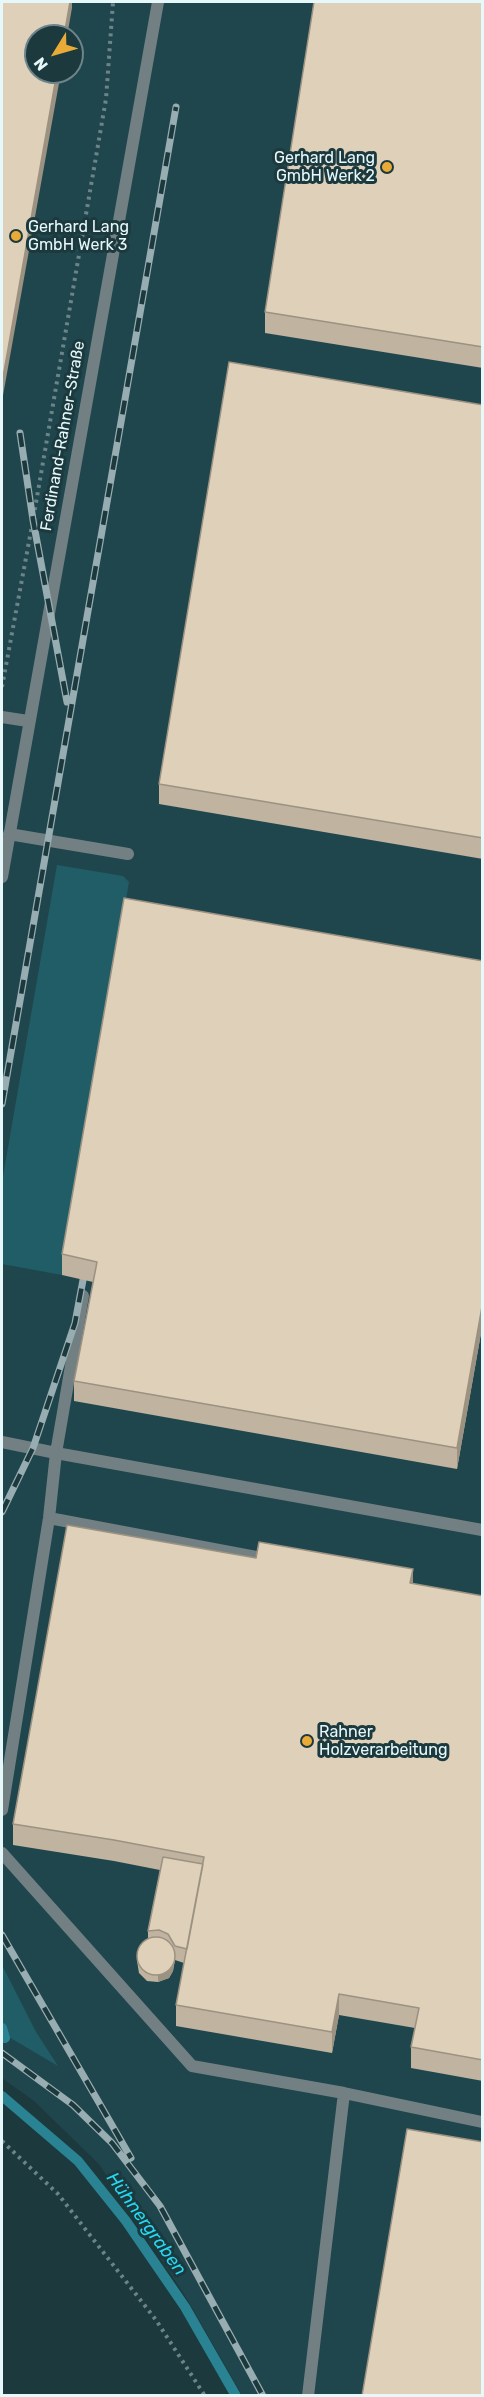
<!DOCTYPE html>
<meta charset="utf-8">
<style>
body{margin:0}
#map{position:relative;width:484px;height:2397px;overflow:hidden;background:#1c393e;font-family:Rubik,sans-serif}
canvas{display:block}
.frame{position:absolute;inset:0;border:3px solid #e7f8fb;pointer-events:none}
.north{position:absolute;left:24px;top:24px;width:60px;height:60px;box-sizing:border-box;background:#1c393e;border:2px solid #6d858a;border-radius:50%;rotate:233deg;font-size:16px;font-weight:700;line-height:24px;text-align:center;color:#e7f8fb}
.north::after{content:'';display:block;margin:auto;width:21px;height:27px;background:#e8ab37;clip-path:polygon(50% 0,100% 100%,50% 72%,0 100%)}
</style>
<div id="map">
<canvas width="484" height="2397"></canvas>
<div class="frame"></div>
<div class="north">N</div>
</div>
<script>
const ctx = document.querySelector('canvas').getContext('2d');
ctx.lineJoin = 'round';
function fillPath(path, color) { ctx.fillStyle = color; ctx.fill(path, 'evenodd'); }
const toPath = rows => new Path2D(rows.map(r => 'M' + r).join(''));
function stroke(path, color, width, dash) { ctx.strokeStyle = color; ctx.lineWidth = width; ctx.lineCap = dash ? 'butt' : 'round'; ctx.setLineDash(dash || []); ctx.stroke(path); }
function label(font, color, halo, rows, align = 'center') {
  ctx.font = font + ' Rubik,sans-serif'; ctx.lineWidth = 6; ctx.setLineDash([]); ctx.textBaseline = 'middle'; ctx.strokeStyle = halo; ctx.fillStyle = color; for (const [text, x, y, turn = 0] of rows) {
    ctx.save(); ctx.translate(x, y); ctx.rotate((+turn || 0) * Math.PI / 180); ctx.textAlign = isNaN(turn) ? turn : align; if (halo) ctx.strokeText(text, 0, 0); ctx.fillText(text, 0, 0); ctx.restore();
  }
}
fillPath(toPath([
 [2,2,482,2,482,2395,242,2395,187,2299,99,2164,34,2101,2,2078],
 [36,36,72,36,72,72,36,72]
]), '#20464d');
fillPath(toPath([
 [57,865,123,876,129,882,62,1275,2,1264,2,1182],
 [2,1965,36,2032,58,2066,2,2033]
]), '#205d67');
stroke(toPath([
 [2,2028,5,2038],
 [2,2096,78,2161,126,2221,185,2307,236,2396]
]), '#2a8392', 10);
stroke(toPath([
 [2,687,33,520,106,99,113,2],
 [2,2141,58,2194,156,2320,205,2396]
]), '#6c8488', 4, [3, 4.5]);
stroke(toPath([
 [9,834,128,854],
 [83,1296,56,1453,482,1530],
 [2,1442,56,1453,49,1518,2,1810],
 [49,1518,272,1560],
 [2,1853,192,2066,344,2093,482,2122],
 [308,2396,344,2093]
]), '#738083', 12);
stroke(toPath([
 [2,717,28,721],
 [2,877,158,2]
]), '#738083', 12);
const rail = toPath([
 [20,433,33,520,67,702],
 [2,1104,176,107],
 [2,1512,33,1448,75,1323,83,1280],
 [2,1935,131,2158],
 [2,2053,73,2105,112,2143,160,2206,263,2396]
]);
stroke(rail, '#98adb1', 7);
stroke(rail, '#1c393e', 4.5, [14]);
fillPath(toPath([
 [483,2,483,368,265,333,265,312],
 [483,405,483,859,159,804,159,784],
 [483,961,483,1322,457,1469,74,1401,74,1381,93,1282,62,1275,62,1254],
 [256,1558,483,1596,483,2081,411,2068,411,2047,415,2028,339,2015,332,2053,176,2026,176,2005,184,1963,175,1960,173,1971,169,1978,158,1982,147,1981,139,1973,137,1961,137,1954,148,1938,148,1931,160,1870,114,1861,13,1845,13,1824]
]), '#c0b39f');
fillPath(toPath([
 [70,2,72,2,72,8,67,36,64,36],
 [57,72,61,72,2,401,2,383],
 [483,1301,483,1322,457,1469,457,1448],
 [413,1569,413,1590,410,1583],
 [175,1952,173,1971,169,1978,158,1982,158,1975],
 [339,1994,339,2015,332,2053,332,2032]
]), '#9c9282');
const building = toPath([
 [2,2,70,2,64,36,36,36,36,72,57,72,2,383,2,2],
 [314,2,483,2,483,347,265,312,314,2],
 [229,362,483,405,483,838,159,784,229,362],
 [124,898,483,961,483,1301,457,1448,74,1381,97,1262,62,1254,124,898],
 [67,1525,256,1558,259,1542,413,1569,410,1583,483,1596,483,2060,411,2047,419,2008,339,1994,332,2032,176,2005,204,1857,114,1840,13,1824,67,1525],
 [163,1857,203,1864,187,1949,175,1946,168,1934,159,1930,148,1931,163,1857],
 '137 1956a19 19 0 1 1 38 0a19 19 0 1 1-38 0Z',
 [407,2129,483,2142,483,2396,362,2396,407,2129]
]);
fillPath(building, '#dfd0b9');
stroke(building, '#9c9282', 1.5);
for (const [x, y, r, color] of [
 [387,167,6,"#e8ab37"],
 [16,236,6,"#e8ab37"],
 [307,1741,6,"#e8ab37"]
]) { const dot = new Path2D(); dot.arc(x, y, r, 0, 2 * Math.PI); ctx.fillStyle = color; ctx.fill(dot); stroke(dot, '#1c393e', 2); }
label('16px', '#e7f8fb', '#1c393e', [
 ["Gerhard Lang",375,158,"right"],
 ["GmbH Werk 2",375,176,"right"],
 ["Gerhard Lang",28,227],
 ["GmbH Werk 3",28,245],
 ["Rahner",319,1732],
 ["Holzverarbeitung",319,1750]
], 'left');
label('16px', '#e7f8fb', '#1c393e', [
 ["Ferdinand-Rahner-Straße",63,436,-80]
]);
label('italic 18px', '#24d8f2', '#1c393e', [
 ["Hühnergraben",146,2224,54]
]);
</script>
